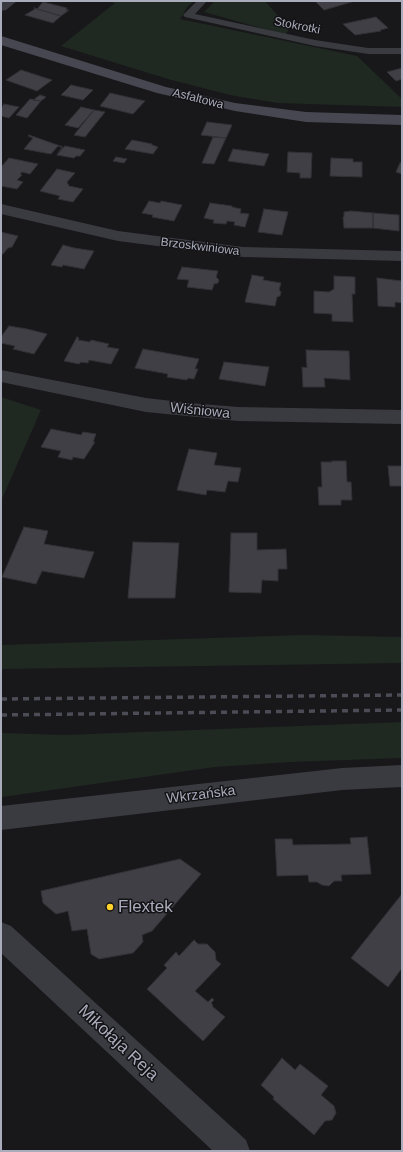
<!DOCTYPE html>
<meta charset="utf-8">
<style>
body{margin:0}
#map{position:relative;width:403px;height:1152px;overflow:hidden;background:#18181a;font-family:Arial,sans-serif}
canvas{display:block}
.frame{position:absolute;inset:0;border:2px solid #a9acbb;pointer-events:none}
</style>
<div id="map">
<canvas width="403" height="1152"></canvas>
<div class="frame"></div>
</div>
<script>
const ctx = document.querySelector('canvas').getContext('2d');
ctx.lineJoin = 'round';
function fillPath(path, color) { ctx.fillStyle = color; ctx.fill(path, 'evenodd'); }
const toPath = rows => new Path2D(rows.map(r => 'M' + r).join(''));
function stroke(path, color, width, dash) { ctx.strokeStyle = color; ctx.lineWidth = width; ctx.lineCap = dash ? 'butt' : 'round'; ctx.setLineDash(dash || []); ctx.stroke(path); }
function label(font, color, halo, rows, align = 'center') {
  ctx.font = font + ' Arial,sans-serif'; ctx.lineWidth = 3; ctx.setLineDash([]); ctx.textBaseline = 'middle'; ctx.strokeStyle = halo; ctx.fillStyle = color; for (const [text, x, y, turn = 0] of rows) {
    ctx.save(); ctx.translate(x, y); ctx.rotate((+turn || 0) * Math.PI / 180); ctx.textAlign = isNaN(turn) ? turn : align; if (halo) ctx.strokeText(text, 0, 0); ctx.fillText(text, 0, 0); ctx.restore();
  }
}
fillPath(toPath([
 [108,1,194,1,188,6,180,19,357,56,402,99,402,107,278,103,230,95,168,79,61,46,115,3],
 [215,1,265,1,289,28,286,35,204,12],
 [1,397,41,410,1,501],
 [303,635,402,637,402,663,1,669,1,645],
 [402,722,402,758,290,762,215,767,2,797,1,793,1,733,64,735]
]), '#1f2921');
const building = toPath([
 [315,1,355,1,324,10,315,1],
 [43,2,67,8,66,10,69,10,61,16,34,8,37,9,43,2],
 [34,8,61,16,53,23,25,15,35,9,34,8],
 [376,17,388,28,380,30,381,31,355,35,343,24,376,17],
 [402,68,402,79,396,81,387,72,402,68],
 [21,70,52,80,37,91,6,80,21,70],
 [71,85,93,90,83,100,61,95,71,85],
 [110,93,145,101,133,114,100,106,110,93],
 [40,95,46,97,41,101,33,100,40,95],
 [30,99,41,101,27,118,16,115,30,99],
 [4,104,19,107,9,118,1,116,1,108,4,104],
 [81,107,94,110,78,128,65,125,81,107],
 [94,110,105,112,85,137,74,135,94,110],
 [207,122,232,125,226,138,201,135,207,122],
 [29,135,63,147,57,155,62,147,58,146,51,154,24,149,33,138,28,136,29,135],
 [213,137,226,138,214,164,202,163,213,137],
 [132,140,152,144,152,145,158,147,153,154,125,149,132,140],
 [65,146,85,150,80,156,76,156,74,158,57,155,65,146],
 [233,149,269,154,264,166,228,161,233,149],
 [288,152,312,153,311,178,300,178,300,173,287,172,288,152],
 [116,157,127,159,124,163,113,161,116,157],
 [9,158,38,164,30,174,22,172,20,174,22,175,17,180,23,182,17,189,1,186,1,167,9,158],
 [331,158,353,159,353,162,362,162,362,177,330,176,331,158],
 [400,163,402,163,402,174,396,172,400,163],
 [57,169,75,173,67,182,69,186,83,189,73,202,58,199,60,196,40,191,57,169],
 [149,201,160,203,161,201,182,205,174,221,152,217,153,215,142,213,149,201],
 [210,203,232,206,232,207,241,209,240,213,249,214,245,227,234,225,235,222,227,221,226,224,213,223,214,220,204,218,210,203],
 [264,209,288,212,282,235,258,232,264,209],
 [351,211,373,213,373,228,344,228,343,217,344,217,344,212,351,211],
 [373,213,399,215,399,231,373,228,373,213],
 [1,232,18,236,12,247,8,248,3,254,1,254,1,232],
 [63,245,74,248,94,251,84,269,63,265,62,267,51,265,63,245],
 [182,267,218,271,216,277,219,280,218,283,214,284,212,290,187,287,189,280,177,279,182,267],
 [252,275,264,277,263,280,281,283,279,290,281,292,280,296,277,297,275,306,245,302,252,275],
 [334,276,355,277,355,294,352,294,353,322,332,321,332,314,314,313,314,291,329,292,334,289,334,276],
 [377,278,402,281,402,303,395,302,395,307,378,306,377,278],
 [9,326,27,329,47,334,34,354,13,349,15,346,1,343,1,337,9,326],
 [77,337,79,338,78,340,90,342,91,340,109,344,107,347,119,349,111,364,89,360,88,363,81,362,79,364,64,361,77,337],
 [143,349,199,359,195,369,198,369,194,379,188,378,187,380,167,377,168,374,135,368,143,349],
 [306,350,349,351,350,380,324,378,325,387,303,387,302,367,307,368,306,350],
 [224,362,269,367,265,386,219,379,224,362],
 [51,429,81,435,83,432,96,434,93,442,95,442,84,459,73,457,72,460,58,457,61,451,41,447,51,429],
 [189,449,217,453,214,465,241,468,238,482,228,481,225,492,207,490,206,495,177,490,189,449],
 [332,461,346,461,347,482,351,482,352,500,341,500,341,505,319,505,318,487,322,487,321,462,332,462,332,461],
 [388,466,402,466,402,486,390,486,388,466],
 [24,527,48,531,44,544,94,552,84,578,42,571,36,584,2,577,24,527],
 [231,533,257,533,257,550,286,549,287,569,278,569,278,581,262,580,261,593,229,592,231,533],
 [133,542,179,543,175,598,128,598,133,542],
 [367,837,371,874,341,875,342,881,334,881,329,886,322,885,317,882,309,882,308,875,277,876,275,839,292,839,293,845,351,844,350,838,367,837],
 [180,859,201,874,152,931,142,935,143,942,133,953,99,959,91,954,87,929,72,931,68,911,56,914,43,903,41,891,180,859],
 [402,894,402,968,388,987,351,958,402,894],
 [194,940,198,944,207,944,215,952,216,960,221,964,195,991,208,1002,212,998,214,1000,211,1003,213,1005,212,1006,225,1017,203,1041,147,989,167,968,164,965,176,952,179,956,194,940],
 [282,1058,295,1070,300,1064,328,1086,321,1095,334,1106,336,1113,332,1120,325,1121,314,1135,273,1099,274,1097,261,1085,282,1058]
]);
fillPath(building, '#3f3f45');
stroke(building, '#323136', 1);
fillPath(toPath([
 [197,1,207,1,195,14,315,40,368,48,402,48,402,54,368,54,315,46,185,17,183,15,197,1]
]), '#3a3a41');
fillPath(toPath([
 [1,1,17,1,6,10,1,11,1,1],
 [1,204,118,231,243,247,402,251,402,261,243,257,118,241,1,214,1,204],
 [1,370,146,398,190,403,238,407,402,410,402,424,238,421,146,412,1,382,1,370],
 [402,765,402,787,342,790,1,830,1,806,342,768,402,765],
 [1,922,11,926,246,1140,250,1151,213,1151,1,953,1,922]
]), '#3a3a41');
fillPath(toPath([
 [1,36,166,87,235,103,306,112,402,115,402,125,306,122,235,111,157,93,1,45,1,36]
]), '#464750');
stroke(toPath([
 [1,699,402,695],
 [1,715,402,710]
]), '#4b4c55', 3.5, [6, 5]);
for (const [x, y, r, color] of [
 [110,907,4,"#ffd32b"]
]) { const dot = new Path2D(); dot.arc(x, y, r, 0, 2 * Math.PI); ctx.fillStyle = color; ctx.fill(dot); stroke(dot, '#131215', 1.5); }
label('12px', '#a9acbb', '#131215', [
 ["Stokrotki",297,26,11],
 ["Asfaltowa",198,99,14],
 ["Brzoskwiniowa",200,247,7]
]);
label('14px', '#a9acbb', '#131215', [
 ["Wiśniowa",200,411,6],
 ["Wkrzańska",201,795,-7]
]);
label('17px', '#a9acbb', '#131215', [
 ["Flextek",118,907]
], 'left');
label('17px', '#a9acbb', '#131215', [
 ["Mikołaja Reja",118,1043,43]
]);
</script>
